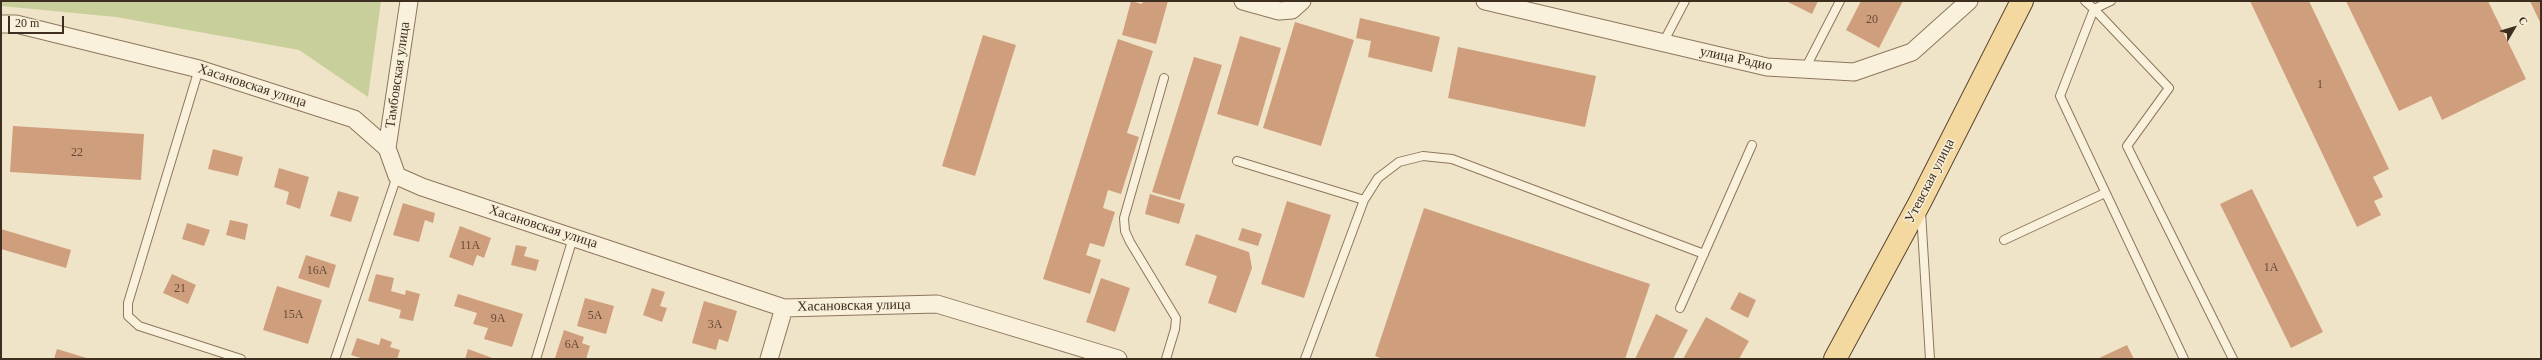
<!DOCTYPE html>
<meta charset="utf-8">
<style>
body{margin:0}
#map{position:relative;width:2542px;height:360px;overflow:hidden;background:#f0e4c8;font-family:Georgia,serif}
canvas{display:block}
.frame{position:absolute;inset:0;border:2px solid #3d2e20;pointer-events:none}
.north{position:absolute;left:2494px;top:8px;width:40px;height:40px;-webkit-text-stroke:3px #f7eed8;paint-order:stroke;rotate:52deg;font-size:11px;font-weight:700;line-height:16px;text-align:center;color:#3d2e20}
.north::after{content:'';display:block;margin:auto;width:14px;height:18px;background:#3d2e20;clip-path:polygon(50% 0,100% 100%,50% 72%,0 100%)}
.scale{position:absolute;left:8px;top:16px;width:56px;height:18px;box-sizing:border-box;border:2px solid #3d2e20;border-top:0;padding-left:5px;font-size:12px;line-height:14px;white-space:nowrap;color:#3d2e20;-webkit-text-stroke:3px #f7eed8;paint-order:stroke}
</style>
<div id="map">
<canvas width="2542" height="360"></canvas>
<div class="frame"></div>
<div class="north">С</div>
<div class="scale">20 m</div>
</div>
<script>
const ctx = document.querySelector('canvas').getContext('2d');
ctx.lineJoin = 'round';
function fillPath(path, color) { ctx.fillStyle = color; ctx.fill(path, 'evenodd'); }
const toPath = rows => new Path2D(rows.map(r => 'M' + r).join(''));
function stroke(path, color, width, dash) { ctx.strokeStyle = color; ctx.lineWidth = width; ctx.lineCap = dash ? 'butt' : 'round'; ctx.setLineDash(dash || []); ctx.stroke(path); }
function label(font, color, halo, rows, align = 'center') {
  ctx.font = font + ' Georgia,serif'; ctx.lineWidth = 3; ctx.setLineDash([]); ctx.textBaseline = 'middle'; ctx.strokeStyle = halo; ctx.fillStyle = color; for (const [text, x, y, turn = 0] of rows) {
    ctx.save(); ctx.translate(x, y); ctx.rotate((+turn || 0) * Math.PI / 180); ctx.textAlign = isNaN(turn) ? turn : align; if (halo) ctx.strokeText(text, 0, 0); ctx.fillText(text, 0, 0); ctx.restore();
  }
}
fillPath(toPath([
 [1,1,381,1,368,97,299,50,116,17,1,6]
]), '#c9cf9b');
fillPath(toPath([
 [1131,1,1142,4,1143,1,1168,1,1156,44,1122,35],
 [1786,1,1818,1,1812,14],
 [1861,1,1903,1,1879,48,1846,30],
 [2250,1,2309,1,2389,169,2373,177,2383,197,2374,201,2381,215,2357,227],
 [2346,1,2488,1,2526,79,2442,120,2431,96,2399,111],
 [2530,1,2541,1,2541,24,2537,16],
 [1360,18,1440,37,1432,72,1368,57,1371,41,1356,38],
 [1295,22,1354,40,1321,146,1263,128],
 [983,35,1016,45,975,176,942,166],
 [1240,36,1281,48,1258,126,1217,114],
 [1118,39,1153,51,1127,133,1139,137,1121,194,1108,190,1103,208,1115,212,1104,247,1090,243,1086,255,1101,260,1090,294,1043,279],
 [1458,47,1596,76,1585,127,1448,98],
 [1194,57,1222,65,1180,200,1152,192],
 [13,126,144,134,141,180,10,172],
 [213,149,243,157,238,176,208,169],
 [279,168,309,177,300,209,286,204,289,192,274,187],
 [2252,189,2323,332,2291,348,2220,204],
 [338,191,359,197,351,222,330,216],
 [1150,194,1185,204,1179,224,1145,214],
 [1287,201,1331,215,1304,298,1261,284],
 [403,203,435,213,433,223,425,220,419,242,393,235],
 [1424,208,1650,284,1625,359,1383,359,1375,356],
 [230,220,248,224,245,240,226,235],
 [187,223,210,230,204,246,182,239],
 [460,226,491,238,484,258,477,255,473,266,449,257],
 [1242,228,1262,234,1258,246,1238,240],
 [1,229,71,250,66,268,1,249],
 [1196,234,1249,252,1252,268,1236,313,1208,303,1217,276,1185,265],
 [516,245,527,247,524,256,539,260,536,271,511,265],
 [306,255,336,265,329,288,298,278],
 [172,274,196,285,188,304,163,293],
 [376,274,394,278,391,291,405,295,406,290,420,294,413,321,399,318,401,310,368,301],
 [1101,278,1130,288,1115,332,1086,322],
 [277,286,322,300,308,344,263,330],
 [652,288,665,292,660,306,667,308,662,322,643,315],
 [1739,292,1756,300,1748,318,1730,309],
 [458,294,523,314,512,347,484,339,488,328,473,324,477,313,454,306],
 [585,298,614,306,606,334,577,326],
 [704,301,737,311,728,342,719,339,716,350,692,343],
 [1656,314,1688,330,1673,359,1635,359],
 [1706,317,1749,341,1739,359,1683,359],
 [564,330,584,337,582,343,590,346,586,359,555,358],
 [357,338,379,345,381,338,392,342,390,347,400,350,397,359,364,359,351,355],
 [2127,345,2134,359,2097,359],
 [57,349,90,359,54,359],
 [468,349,495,359,465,359]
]), '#cf9f7d');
const lane = toPath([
 [2085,1,2094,9,2111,1],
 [1663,43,1685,1],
 [199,69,128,303,128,316,139,326,241,359],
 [1805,69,1840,1],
 [1164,78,1124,218,1125,231,1130,242,1176,318,1175,329,1166,359],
 [1237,161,1364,200],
 [1921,212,1930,359],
 [2004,240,2105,193],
 [1680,308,1752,145],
 [335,359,397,176],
 [536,359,573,238],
 [1305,359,1364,200,1378,178,1399,162,1423,156,1452,159,1704,254],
 [2184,359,2060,96,2094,9,2169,88,2127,146,2233,359]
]);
const street = toPath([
 [1243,1,1279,11,1292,10,1302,1],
 [1485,1,1767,67,1854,72,1912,52,1969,1],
 [1,24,16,24,199,69,354,119,387,148,397,176,422,187,784,308,937,304,1118,359],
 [387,148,409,1],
 [769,359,784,308]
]);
const primary = toPath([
 [1835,359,1920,202,2022,1]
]);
stroke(lane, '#8d765c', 10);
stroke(street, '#8d765c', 19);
stroke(primary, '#5b4430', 24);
stroke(lane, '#faf1dc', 8);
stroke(street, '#faf1dc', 17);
stroke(primary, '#f3d9a0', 22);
label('12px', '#624a37', null, [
 ["20",1872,20],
 ["1",2320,85],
 ["22",77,153],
 ["11А",470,246],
 ["1А",2271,268],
 ["16А",317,271],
 ["21",180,289],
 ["15А",293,315],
 ["5А",595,316],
 ["9А",498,319],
 ["3А",715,325],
 ["6А",572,345]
]);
label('14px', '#3d2e20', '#f7eed8', [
 ["улица Радио",1736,59,12],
 ["Тамбовская улица",398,75,-82],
 ["Хасановская улица",252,86,18],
 ["Утевская улица",1930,181,-63],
 ["Хасановская улица",543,227,18],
 ["Хасановская улица",854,306,-1]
]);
</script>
